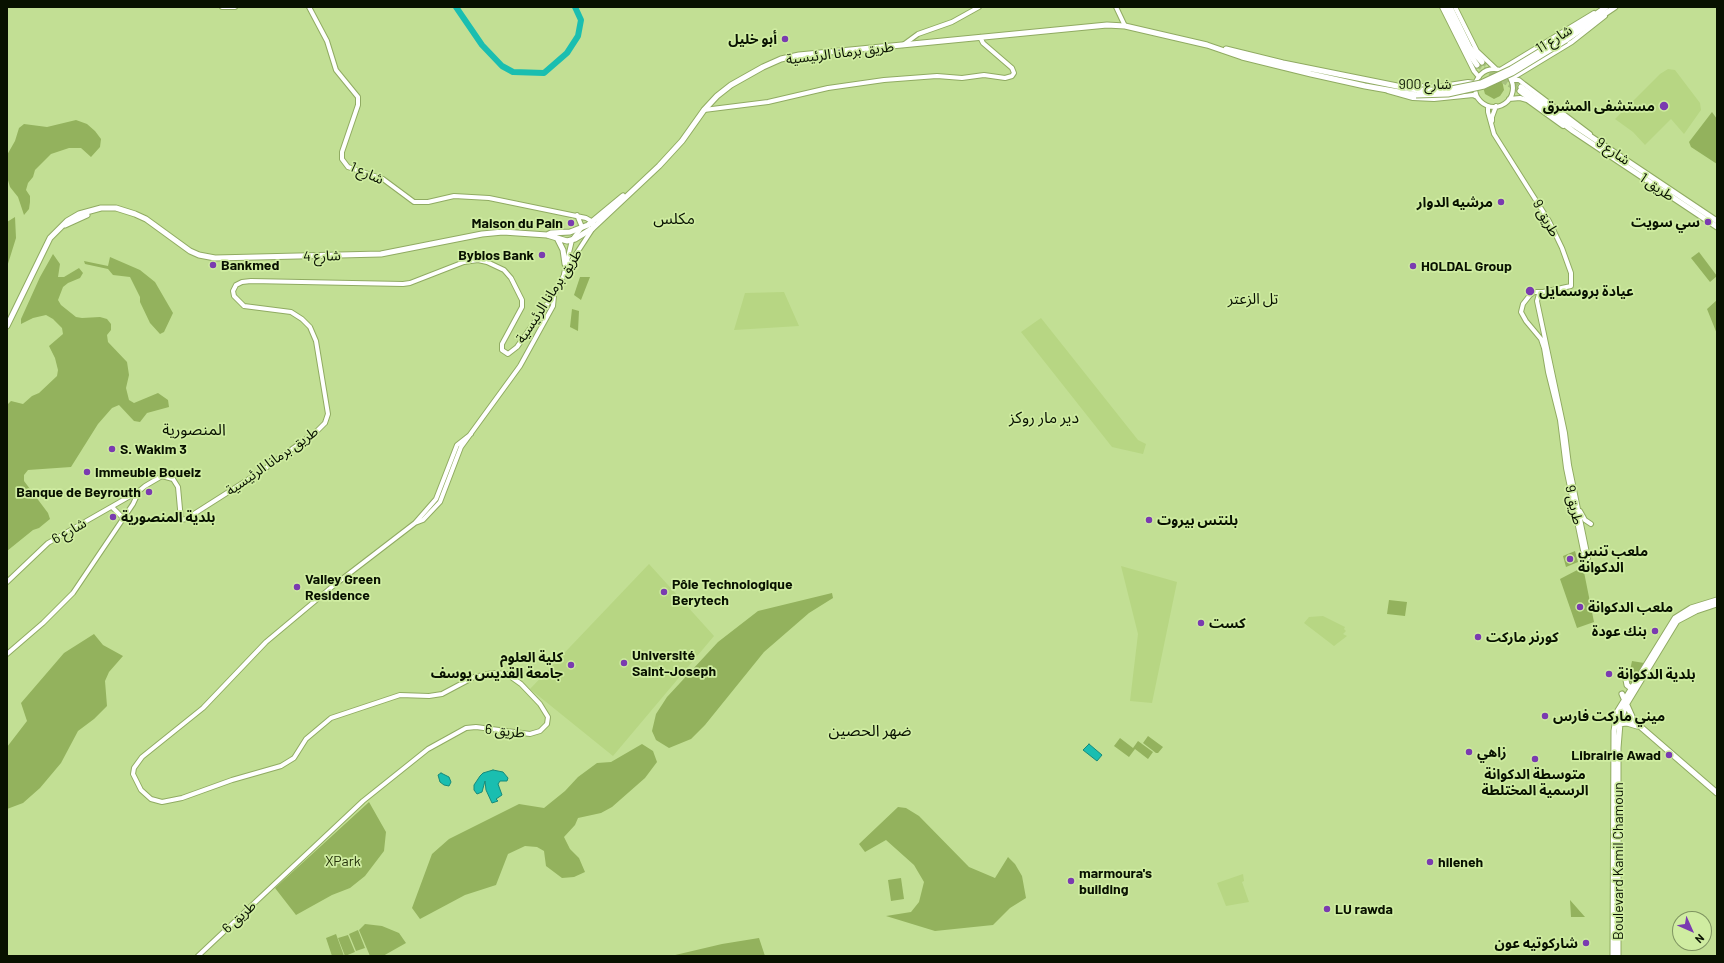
<!DOCTYPE html>
<meta charset="utf-8">
<style>
body{margin:0}
#map{position:relative;width:1724px;height:963px;overflow:hidden;background:#c2df94;font-family:Barlow,sans-serif}
canvas{display:block}
.frame{position:absolute;inset:0;border:8px solid #081100;pointer-events:none}
.north{position:absolute;left:1672px;top:911px;width:40px;height:40px;box-sizing:border-box;background:#cfeca1;border:1px solid #7f9461;border-radius:50%;rotate:135deg;font-size:11px;font-weight:700;line-height:16px;text-align:center;color:#081100}
.north::after{content:'';display:block;margin:auto;width:14px;height:18px;background:#7a3bb0;clip-path:polygon(50% 0,100% 100%,50% 72%,0 100%)}
</style>
<div id="map">
<canvas width="1724" height="963"></canvas>
<div class="frame"></div>
<div class="north">N</div>
</div>
<script>
const ctx = document.querySelector('canvas').getContext('2d');
ctx.lineJoin = 'round';
function fillPath(path, color) { ctx.fillStyle = color; ctx.fill(path, 'evenodd'); }
const toPath = rows => new Path2D(rows.map(r => 'M' + r).join(''));
function stroke(path, color, width, dash) { ctx.strokeStyle = color; ctx.lineWidth = width; ctx.lineCap = dash ? 'butt' : 'round'; ctx.setLineDash(dash || []); ctx.stroke(path); }
function label(font, color, halo, rows, align = 'center') {
  ctx.font = font + ' Barlow,"Noto Sans Arabic",sans-serif'; ctx.lineWidth = 3.5; ctx.setLineDash([]); ctx.textBaseline = 'middle'; ctx.strokeStyle = halo; ctx.fillStyle = color; for (const [text, x, y, turn = 0] of rows) {
    ctx.save(); ctx.translate(x, y); ctx.rotate((+turn || 0) * Math.PI / 180); ctx.textAlign = isNaN(turn) ? turn : align; if (halo) ctx.strokeText(text, 0, 0); ctx.fillText(text, 0, 0); ctx.restore();
  }
}
fillPath(toPath([
 [1668,69,1675,70,1700,103,1701,110,1684,134,1671,119,1645,145,1633,132,1615,119,1660,74],
 [784,292,799,326,734,330,745,293],
 [1041,318,1138,440,1146,444,1143,454,1112,447,1021,332],
 [649,564,714,636,613,756,530,689],
 [1121,566,1177,582,1152,703,1130,701,1138,634],
 [1323,616,1345,627,1344,629,1346,631,1343,634,1347,636,1334,646,1304,623,1309,617],
 [1243,874,1244,881,1242,882,1249,902,1226,906,1217,883]
]), '#b7d683');
fillPath(toPath([
 [1502,80,1504,90,1500,96,1494,99,1485,94,1483,87],
 [1712,112,1717,119,1717,164,1691,147,1689,142],
 [76,120,87,124,95,131,101,139,100,147,91,157,81,148,69,148,51,154,35,170,33,177,28,183,26,190,30,196,30,202,29,209,24,215,18,197,10,187,7,177,7,155,15,141,19,128,24,124,47,127],
 [15,217,16,238,7,267,7,222],
 [1699,252,1717,276,1710,282,1691,258],
 [53,254,60,264,58,277,64,277,79,268,83,273,80,278,68,283,63,287,58,300,61,305,76,317,82,318,100,317,107,319,111,324,111,330,107,335,108,342,127,362,129,375,126,388,129,400,134,403,158,393,168,400,169,407,147,413,140,422,134,421,119,405,112,408,98,424,71,467,28,470,24,475,24,481,48,513,50,519,39,528,33,530,7,551,7,405,11,401,23,404,32,396,39,393,57,376,58,370,55,358,49,346,63,334,62,328,53,319,46,315,33,318,21,324,21,319,40,277],
 [110,257,140,270,155,282,173,313,164,332,160,334,150,323,140,302,140,297,130,277,113,275,108,269,85,264,84,261,108,266],
 [580,277,590,277,581,300,574,295],
 [1717,300,1717,334,1707,309],
 [572,309,579,311,578,331,570,327],
 [1575,551,1578,562,1566,567,1563,556],
 [1583,567,1594,622,1577,628,1560,579],
 [832,593,833,598,809,613,764,652,705,725,691,739,669,748,656,740,652,731,656,714,667,697,718,642,758,611],
 [1389,600,1407,602,1405,616,1387,614],
 [94,634,103,645,123,656,109,672,105,681,107,706,94,719,78,731,61,763,40,788,23,803,7,809,7,747,27,721,21,703,64,653],
 [1632,661,1644,663,1634,681,1631,683,1628,680],
 [1148,736,1163,747,1158,753,1156,753,1143,743],
 [1120,738,1133,748,1138,741,1153,752,1148,759,1135,749,1129,757,1114,746],
 [642,744,653,751,657,762,645,778,612,807,601,813,578,818,575,825,564,837,570,849,579,858,585,872,574,877,562,878,546,866,544,851,537,847,525,846,508,854,496,885,465,895,420,919,412,908,432,854,449,839,519,804,544,808,565,791,578,777,597,763,611,762],
 [369,802,386,832,384,851,365,876,350,888,332,895,296,915,275,888],
 [898,807,906,808,919,816,969,867,995,878,1008,857,1015,864,1022,876,1026,898,1010,908,993,925,935,931,886,916,911,912,919,902,924,882,914,865,886,840,865,852,859,844],
 [901,878,904,899,891,901,888,880],
 [1570,900,1585,917,1571,917],
 [365,924,382,926,399,933,406,943,383,956,370,956,359,930],
 [358,930,365,948,356,951,349,934],
 [336,934,344,956,332,956,326,938],
 [348,935,355,952,345,956,338,938],
 [759,938,765,956,671,956,722,944]
]), '#93b25d');
const water = toPath([
 [1089,744,1102,755,1097,761,1083,750,1089,744],
 [493,770,503,772,508,778,507,781,500,781,498,784,502,795,496,799,498,801,492,803,486,790,485,781,482,792,477,794,474,790,474,785,480,776,483,773,493,770],
 [441,773,449,777,451,782,449,786,444,785,440,782,438,775,441,773]
]);
fillPath(water, '#1abeb0');
stroke(water, '#158a7b', 1);
stroke(toPath([
 [456,7,482,45,502,66,513,72,544,73,567,53,578,36,581,20,575,7]
]), '#1abeb0', 6);
stroke(toPath([
 [1482,62,1521,87],
 [1477,65,1520,91]
]), '#a6c07e', 5, [5, 2.5]);
const tertiary = toPath([
 [222,7,235,7],
 [1116,7,1125,26],
 [1442,7,1474,71,1479,77],
 [1455,7,1477,51,1496,69],
 [903,45,918,34,952,22,979,7],
 '1475 88a19 19 0 1 1 38 0a19 19 0 1 1-38 0Z',
 [1500,70,1594,13],
 [1511,79,1572,42,1605,16],
 [1511,80,1519,80,1524,84,1590,134],
 [1403,85,1436,87,1468,82,1475,83],
 [1388,91,1413,98,1434,99,1473,95,1477,97],
 [1509,99,1520,98,1527,100,1563,126],
 [1488,106,1488,112,1494,134,1549,221,1562,248,1571,273,1571,286,1543,292,1539,294,1537,301,1565,433,1569,465,1588,558,1585,560,1566,468,1560,420,1548,372,1544,348,1541,339,1526,321,1521,312,1523,304,1530,295,1534,292,1543,292],
 [704,110,768,102,828,88,884,80,937,76,962,78,984,75,1005,78,1012,76,1014,73,1012,68,983,43,980,37],
 [1492,121,1492,117,1496,106],
 [564,274,572,240,582,227,577,215],
 [112,507,124,519],
 [1580,511,1585,520,1591,524],
 [415,523,423,520,440,502,461,447,520,366,553,306,554,296],
 [7,582,48,543,139,491],
 [7,654,43,623,73,593,133,504,139,491,145,486,162,476,173,479,178,487,181,520,186,519,263,470,317,431,325,423,328,414,316,341,310,327,302,319,291,312,244,306,234,296,233,291,236,285,242,282,251,281,403,284,410,283,464,262,478,260,487,262,504,270,511,278,522,300,522,307,502,344,502,350,508,354,517,347,555,293,569,265,593,228,593,222,586,218,489,198,454,196,428,202,414,202,383,179,348,167,342,159,342,152,358,105,358,97,336,70,327,41,309,7],
 [198,956,363,801,428,749,466,728,476,727,530,734,540,731,547,724,548,717,540,704,521,684,507,674,493,673,474,677,442,694,429,696,400,695,331,718,306,739,294,758,281,766,232,780,182,798,162,802,151,799,141,790,133,774,134,768,142,757,203,708,266,642,333,586,415,523,436,499,457,445,471,434]
]);
const secondary = toPath([
 [1446,7,1470,55,1477,65],
 [1450,7,1470,48,1482,62],
 [1564,37,1606,7],
 [1566,40,1615,7],
 [1226,49,1283,63,1417,90],
 [1521,87,1572,124,1717,221],
 [1520,91,1573,131,1717,227],
 [65,225,87,215],
 [547,235,551,233,570,232,588,225,623,196],
 [557,238,563,250,565,264],
 [7,326,50,238,67,221,79,214,101,208,116,208,135,214,146,219,190,251,199,255,215,258,381,254,482,234,503,232,547,235,567,241,575,239,593,228,659,166,682,141,704,110,717,96,731,85,763,67,781,59,799,55,1107,25,1125,26,1207,45,1242,57,1311,74,1365,86,1416,95],
 [1626,680,1627,685,1632,689],
 [1622,694,1634,721],
 [1619,718,1635,722,1717,793],
 [1618,724,1627,723,1637,726],
 [1613,956,1614,731,1617,712,1675,618,1691,608,1717,600],
 [1618,956,1618,748,1620,723,1626,705,1677,621,1696,611,1717,604]
]);
stroke(tertiary, '#90ab62', 6);
stroke(secondary, '#90ab62', 7);
stroke(tertiary, '#fff', 4);
stroke(secondary, '#fff', 5);
const secondaryBridge = toPath([
 [1417,90,1446,90,1481,83,1511,69,1564,37],
 [1416,95,1448,94,1484,86,1512,73,1566,40]
]);
stroke(secondaryBridge, '#90ab62', 7, []);
stroke(secondaryBridge, '#fff', 5);
for (const [x, y, r, color] of [
 [785,39,4,"#7a3bb0"],
 [1664,106,5,"#7a3bb0"],
 [1501,202,4,"#7a3bb0"],
 [1708,222,4,"#7a3bb0"],
 [571,223,4,"#7a3bb0"],
 [542,255,4,"#7a3bb0"],
 [213,265,4,"#7a3bb0"],
 [1413,266,4,"#7a3bb0"],
 [1530,291,5,"#7a3bb0"],
 [112,449,4,"#7a3bb0"],
 [87,472,4,"#7a3bb0"],
 [149,492,4,"#7a3bb0"],
 [113,517,4,"#7a3bb0"],
 [1149,520,4,"#7a3bb0"],
 [1570,559,4,"#7a3bb0"],
 [297,587,4,"#7a3bb0"],
 [664,592,4,"#7a3bb0"],
 [1580,607,4,"#7a3bb0"],
 [1201,623,4,"#7a3bb0"],
 [1655,631,4,"#7a3bb0"],
 [1478,637,4,"#7a3bb0"],
 [624,663,4,"#7a3bb0"],
 [571,665,4,"#7a3bb0"],
 [1609,674,4,"#7a3bb0"],
 [1545,716,4,"#7a3bb0"],
 [1469,752,4,"#7a3bb0"],
 [1669,755,4,"#7a3bb0"],
 [1535,759,4,"#7a3bb0"],
 [1430,862,4,"#7a3bb0"],
 [1071,881,4,"#7a3bb0"],
 [1327,909,4,"#7a3bb0"],
 [1586,943,4,"#7a3bb0"]
]) { const dot = new Path2D(); dot.arc(x, y, r, 0, 2 * Math.PI); ctx.fillStyle = color; ctx.fill(dot); stroke(dot, '#cfeca1', 1.5); }
label('bold 14px', '#081100', '#cfeca1', [
 ["أبو خليل",777,39,"right"],
 ["مستشفى المشرق",1655,106,"right"],
 ["مرشيه الدوار",1493,202,"right"],
 ["سي سويت",1700,222,"right"],
 ["Maison du Pain",563,223,"right"],
 ["Byblos Bank",534,255,"right"],
 ["Bankmed",221,265],
 ["HOLDAL Group",1421,266],
 ["عيادة بروسمايل",1539,291],
 ["S. Wakim 3",120,449],
 ["Immeuble Boueiz",95,472],
 ["Banque de Beyrouth",141,492,"right"],
 ["بلدية المنصورية",121,517],
 ["بلنتس بيروت",1157,520],
 ["ملعب تنس",1578,551],
 ["الدكوانة",1578,567],
 ["Valley Green",305,579],
 ["Residence",305,595],
 ["Pôle Technologique",672,584],
 ["Berytech",672,600],
 ["ملعب الدكوانة",1588,607],
 ["كست",1209,623],
 ["بنك عودة",1647,631,"right"],
 ["كورنر ماركت",1486,637],
 ["Université",632,655],
 ["Saint-Joseph",632,671],
 ["كلية العلوم",563,657,"right"],
 ["جامعة القديس يوسف",563,673,"right"],
 ["بلدية الدكوانة",1617,674],
 ["ميني ماركت فارس",1553,716],
 ["زاهي",1477,752],
 ["Librairie Awad",1661,755,"right"],
 ["متوسطة الدكوانة",1535,774,"center"],
 ["الرسمية المختلطة",1535,790,"center"],
 ["hileneh",1438,862],
 ["marmoura's",1079,873],
 ["building",1079,889],
 ["LU rawda",1335,909],
 ["شاركوتيه عون",1578,943,"right"]
], 'left');
label('14px', '#081100', '#cfeca1', [
 ["شارع 11",1554,39,-32],
 ["طريق برمانا الرئيسية",840,53,-7],
 ["شارع 900",1425,84],
 ["شارع 9",1613,151,34],
 ["شارع 1",367,173,24],
 ["طريق 1",1657,187,34],
 ["طريق 9",1546,218,61],
 ["شارع 4",322,256,-2],
 ["طريق برمانا الرئيسية",549,296,-57],
 ["طريق برمانا الرئيسية",272,461,-35],
 ["9 طريق",1574,505,78],
 ["شارع 6",69,531,-30],
 ["طريق 6",505,731,6],
 ["Boulevard Kamil Chamoun",1618,861,-90],
 ["طريق 6",239,917,-43]
]);
label('14px', '#233009', '#cfeca1', [
 ["XPark",343,861]
]);
label('15px', '#081100', '#cfeca1', [
 ["تل الزعتر",1253,299]
]);
label('16px', '#081100', '#cfeca1', [
 ["مكلس",674,219],
 ["دير مار روكز",1044,418],
 ["المنصورية",194,430],
 ["ضهر الحصين",870,731]
]);
</script>
